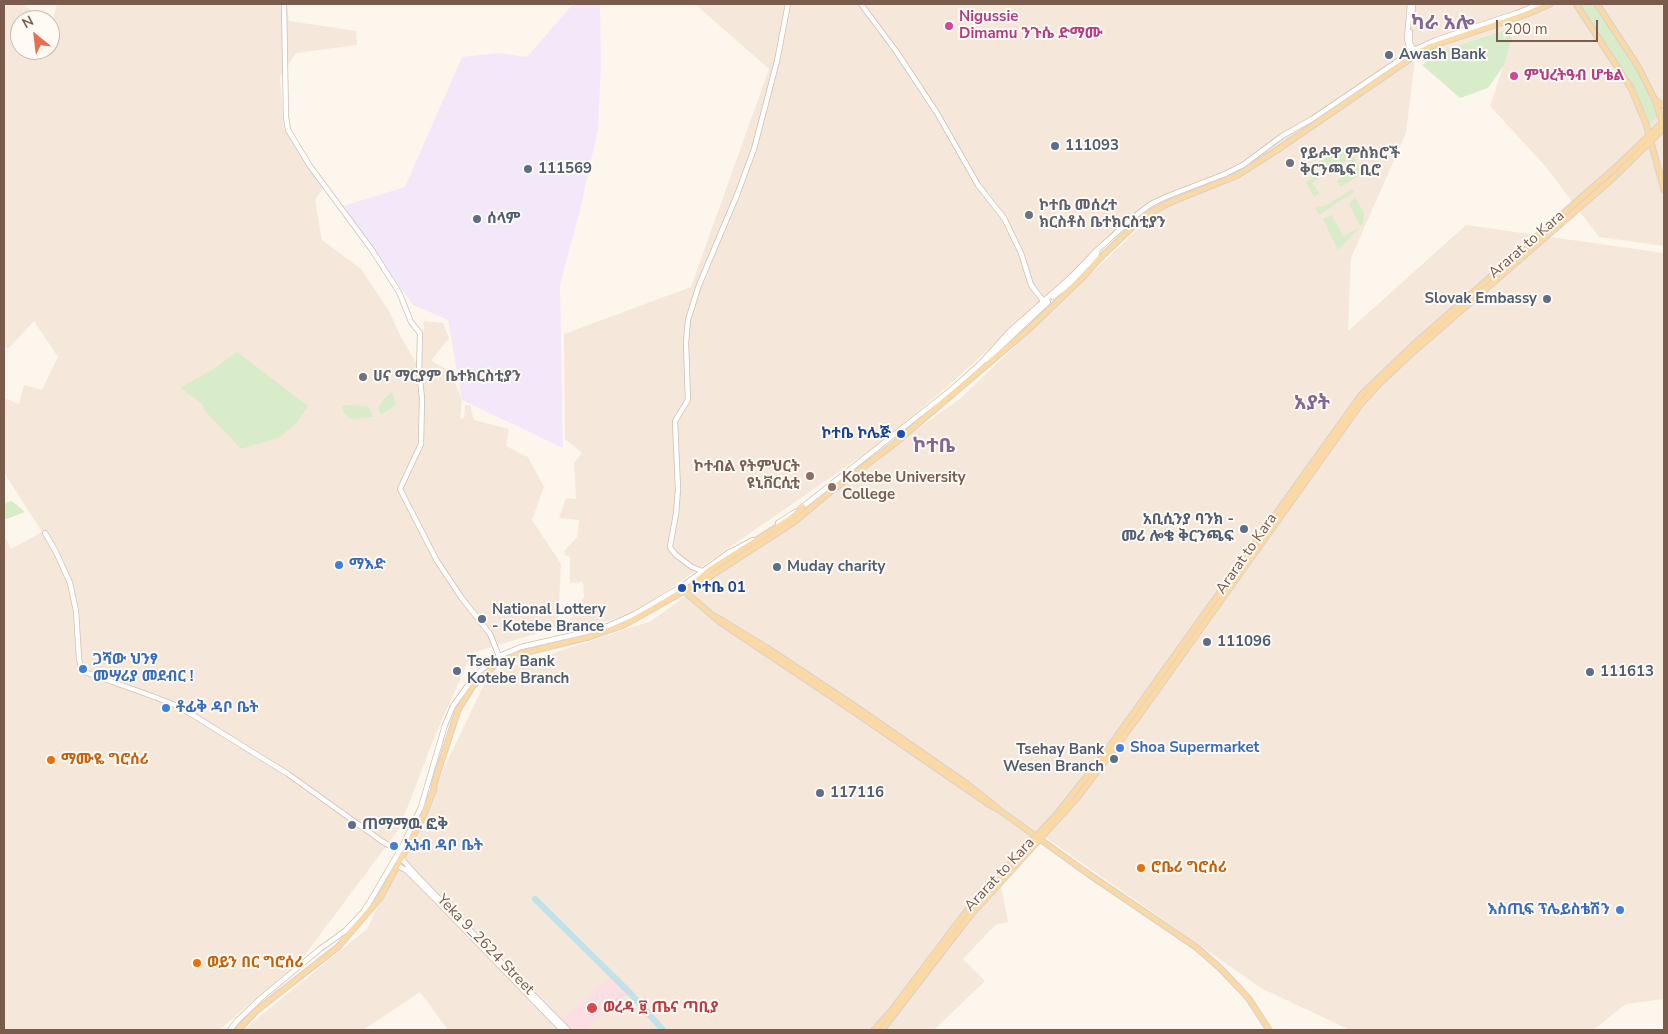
<!DOCTYPE html>
<meta charset="utf-8">
<style>
body{margin:0}
#map{position:relative;width:1668px;height:1034px;overflow:hidden;background:#fdf6ec;font-family:"Nunito Sans",sans-serif}
canvas{display:block}
.frame{position:absolute;inset:0;border:5px solid #7a5c4d;pointer-events:none}
.north{position:absolute;left:10px;top:10px;width:50px;height:50px;box-sizing:border-box;background:#fffaf3;border:1px solid #cabbb1;border-radius:50%;rotate:331deg;font-size:14px;font-weight:700;line-height:20px;text-align:center;color:#7a5c4d}
.north::after{content:'';display:block;margin:auto;width:18px;height:22px;background:#e76f51;clip-path:polygon(50% 0,100% 100%,50% 72%,0 100%)}
.scale{position:absolute;left:1496px;top:20px;width:102px;height:22px;box-sizing:border-box;border:2px solid #7a5c4d;border-top:0;padding-left:6px;font-size:15px;line-height:18px;white-space:nowrap;color:#7a5c4d;-webkit-text-stroke:4px #fffaf3;paint-order:stroke}
</style>
<div id="map">
<canvas width="1668" height="1034"></canvas>
<div class="frame"></div>
<div class="north">N</div>
<div class="scale">200 m</div>
</div>
<script>
const ctx = document.querySelector('canvas').getContext('2d');
ctx.lineJoin = 'round';
function fillPath(path, color) { ctx.fillStyle = color; ctx.fill(path, 'evenodd'); }
const toPath = rows => new Path2D(rows.map(r => 'M' + r).join(''));
function stroke(path, color, width, dash) { ctx.strokeStyle = color; ctx.lineWidth = width; ctx.lineCap = dash ? 'butt' : 'round'; ctx.setLineDash(dash || []); ctx.stroke(path); }
function label(font, color, halo, rows, align = 'center') {
  ctx.font = font + ' "Nunito Sans","Noto Sans Ethiopic",sans-serif'; ctx.lineWidth = 4; ctx.setLineDash([]); ctx.textBaseline = 'middle'; ctx.strokeStyle = halo; ctx.fillStyle = color; for (const [text, x, y, turn = 0] of rows) {
    ctx.save(); ctx.translate(x, y); ctx.rotate((+turn || 0) * Math.PI / 180); ctx.textAlign = isNaN(turn) ? turn : align; if (halo) ctx.strokeText(text, 0, 0); ctx.fillText(text, 0, 0); ctx.restore();
  }
}
fillPath(toPath([
 [4,4,24,4,26,7,34,12,32,20,20,20,20,50,50,50,50,22,53,20,57,4,287,4,289,21,356,31,357,45,296,53,280,77,284,129,324,187,315,200,322,240,361,269,389,311,401,337,421,371,424,321,443,323,449,338,431,361,450,371,462,400,460,419,464,418,465,405,470,405,474,420,509,429,506,446,528,457,544,487,532,520,561,564,558,627,472,653,436,733,399,829,301,960,219,1030,4,1030,4,539,6,538,11,549,42,532,5,474,4,398,19,404,24,385,42,390,58,357,34,321,9,348,4,347],
 [695,4,1664,4,1664,246,1599,237,1546,167,1490,106,1517,25,1415,60,1406,133,1351,258,1348,331,1466,225,1664,253,1664,999,1626,1004,1593,1030,1350,1030,1261,988,1042,835,1001,886,1008,922,995,925,963,959,985,981,934,1030,448,1030,420,992,363,1030,243,1030,367,929,489,674,651,621,962,397,1163,205,1242,177,1397,72,1260,157,1160,197,1105,243,949,385,883,441,635,613,572,631,569,622,584,597,583,582,570,583,570,557,565,555,564,551,577,537,579,520,559,518,566,498,576,499,574,463,582,453,565,439,564,334,691,287,769,69]
]), '#f5e8da');
fillPath(toPath([
 [573,4,600,4,601,66,598,129,580,210,560,285,563,448,462,400,448,320,413,305,343,206,405,187,462,57,498,53,527,57]
]), '#f3e8fa');
fillPath(toPath([
 [612,976,630,993,585,1030,568,1030,559,1021]
]), '#fbdfe3');
fillPath(toPath([
 [1580,4,1594,4,1637,69,1658,113,1658,116,1650,124,1634,90],
 [1516,26,1504,65,1488,88,1460,98,1422,65,1438,52],
 [1349,150,1363,172,1341,187,1337,182,1339,179,1355,167,1348,159,1330,173,1328,172,1312,183,1319,193,1314,197,1306,182,1325,170,1322,167,1317,165,1302,173,1301,171,1326,158],
 [1352,189,1354,192,1319,215,1315,207,1325,206],
 [1355,197,1364,213,1363,224,1360,226,1349,204],
 [1332,215,1343,236,1359,228,1338,250,1323,219],
 [237,352,308,406,297,423,278,438,241,449,207,413,201,403,180,388,210,371],
 [392,392,396,404,381,415,378,408,384,399],
 [351,405,369,407,373,417,350,419,344,413,342,406],
 [12,501,25,512,4,520,4,503]
]), '#d8ecc9');
stroke(toPath([
 [535,899,631,994,663,1030]
]), '#bfe3e8', 6);
const tertiary = toPath([
 [284,4,286,117,288,130,310,166,372,250,399,292,411,322,420,333,419,371,422,398,421,444,400,489,437,561,461,597,490,634,501,661],
 [861,4,896,51,937,113,978,185,1004,218,1021,253,1031,285,1045,303],
 [1053,297,1069,284,1096,256,1098,249],
 [986,360,1048,302],
 [801,508,952,389,980,364,1010,331,1071,277,1095,252,1135,216,1151,204,1168,196,1225,174,1243,165,1282,136,1312,119,1414,50,1436,40,1517,13,1539,4],
 [778,523,795,512],
 [702,571,692,567,676,555,671,549,670,546,676,514,678,489,675,421,688,400,686,343,688,320,699,285,737,195,754,149,777,61,788,4],
 [230,1030,237,1021,260,999,320,949,345,931,363,912,372,898,403,845,421,807,445,725,453,706,476,674,499,656,521,647,590,631,608,626,635,614,682,586,728,553,753,540]
]);
const secondary = toPath([
 [1410,4,1407,39,1412,56],
 [1412,19,1413,4],
 [1410,32,1410,43,1416,54],
 [45,533,56,552,70,583,76,611,79,659,82,671,152,696,175,705,196,717,288,774,383,842,400,851],
 [402,859,417,876,568,1030],
 [398,866,406,870,431,895,562,1030]
]);
const primary = toPath([
 [1576,4,1631,88,1646,124,1664,190],
 [1597,4,1639,68,1655,100,1663,125],
 [1655,100,1664,106],
 [692,585,711,569,791,518,803,507],
 [684,591,720,622,853,711,990,805,998,809,1087,873,1196,947,1220,968,1240,989,1249,999,1269,1030],
 [716,617,767,648,856,707,967,784,996,807],
 [238,1030,256,1011,338,947,380,898,422,819,434,789,434,784,458,710,473,686,494,666,515,655,589,637,624,625,709,577,794,522,830,492,894,444,1030,328,1085,275,1098,260,1139,221,1153,211,1171,202,1238,175,1277,150,1420,52,1429,47,1527,14,1550,4],
 [874,1030,891,1011,965,913,1056,815,1102,757,1361,395,1412,346,1615,168,1664,121],
 [882,1030,969,917,1078,797,1135,721,1360,405,1379,384,1412,353,1612,179,1664,128]
]);
stroke(tertiary, '#d1beb0', 6);
stroke(secondary, '#d6c0b0', 6);
stroke(primary, '#dad1cd', 7);
stroke(tertiary, '#fff', 4.5);
stroke(secondary, '#fff', 4.5);
stroke(primary, '#fbd9a5', 5);
for (const [x, y, r, color] of [
 [949,26,5,"#d1479c"],
 [1389,55,5,"#5c6f8a"],
 [1514,76,5,"#d1479c"],
 [1055,146,5,"#5c6f8a"],
 [1290,163,5,"#6b7280"],
 [528,169,5,"#5c6f8a"],
 [1029,215,5,"#6b7280"],
 [477,219,5,"#5c6f8a"],
 [1547,299,5,"#5c6f8a"],
 [363,377,5,"#6b7280"],
 [901,434,5,"#1a4fb4"],
 [810,476,5,"#8d6e63"],
 [832,487,5,"#8d6e63"],
 [1244,529,5,"#5c6f8a"],
 [339,565,5,"#3f7fe0"],
 [777,567,5,"#5c6f8a"],
 [682,588,5,"#1a4fb4"],
 [482,619,5,"#5c6f8a"],
 [1207,642,5,"#5c6f8a"],
 [83,669,5,"#3f7fe0"],
 [457,671,5,"#5c6f8a"],
 [1590,672,5,"#5c6f8a"],
 [166,708,5,"#3f7fe0"],
 [1120,748,5,"#3f7fe0"],
 [1114,759,5,"#5c6f8a"],
 [51,760,5,"#e8710a"],
 [820,793,5,"#5c6f8a"],
 [352,825,5,"#5c6f8a"],
 [394,846,5,"#3f7fe0"],
 [1141,868,5,"#e8710a"],
 [1620,910,5,"#3f7fe0"],
 [197,963,5,"#e8710a"],
 [592,1008,6,"#e0444e"]
]) { const dot = new Path2D(); dot.arc(x, y, r, 0, 2 * Math.PI); ctx.fillStyle = color; ctx.fill(dot); stroke(dot, '#fffaf3', 2); }
label('bold 15px', '#b23c85', '#fffaf3', [
 ["Nigussie",959,17],
 ["Dimamu ንጉሴ ድማሙ",959,34],
 ["ምህረትዓብ ሆቴል",1524,76]
], 'left');
label('bold 15px', '#4e5e75', '#fffaf3', [
 ["Awash Bank",1399,55],
 ["111093",1065,146],
 ["111569",538,169],
 ["ሰላም",487,219],
 ["Slovak Embassy",1537,299,"right"],
 ["አቢሲንያ ባንክ -",1234,520,"right"],
 ["መሪ ሎቄ ቅርንጫፍ",1234,537,"right"],
 ["Muday charity",787,567],
 ["National Lottery",492,610],
 ["- Kotebe Brance",492,627],
 ["111096",1217,642],
 ["Tsehay Bank",467,662],
 ["Kotebe Branch",467,679],
 ["111613",1600,672],
 ["Tsehay Bank",1104,750,"right"],
 ["Wesen Branch",1104,767,"right"],
 ["117116",830,793],
 ["ጠማማዉ ፎቅ",362,825]
], 'left');
label('bold 15px', '#5b616d', '#fffaf3', [
 ["የይሖዋ ምስክሮች",1300,154],
 ["ቅርንጫፍ ቢሮ",1300,171],
 ["ኮተቤ መሰረተ",1039,206],
 ["ክርስቶስ ቤተክርስቲያን",1039,223],
 ["ሀና ማርያም ቤተክርስቲያን",373,377]
], 'left');
label('15px', '#7a5c4d', '#fffaf3', [
 ["Ararat to Kara",1527,245,-41],
 ["Ararat to Kara",1247,554,-55],
 ["Ararat to Kara",1000,875,-47],
 ["Yeka 9_2624 Street",485,945,46]
]);
label('bold 15px', '#164399', '#fffaf3', [
 ["ኮተቤ ኮሌጅ",891,434],
 ["ኮተቤ 01",692,588,"left"]
], 'right');
label('bold 15px', '#785e54', '#fffaf3', [
 ["ኮተብል የትምህርት",800,467],
 ["ዩኒቨርሲቲ",800,484],
 ["Kotebe University",842,478,"left"],
 ["College",842,495,"left"]
], 'right');
label('bold 15px', '#366cbe', '#fffaf3', [
 ["ማእድ",349,565],
 ["ጋሻው ህንፃ",93,660],
 ["መሣሪያ መደብር !",93,677],
 ["ቶፊቅ ዳቦ ቤት",176,708],
 ["Shoa Supermarket",1130,748],
 ["ኢነብ ዳቦ ቤት",404,846],
 ["እስጢፍ ፕሌይስቴሽን",1610,910,"right"]
], 'left');
label('bold 15px', '#c56008', '#fffaf3', [
 ["ማሙዬ ግሮሰሪ",61,760],
 ["ሮቤሪ ግሮሰሪ",1151,868],
 ["ወይን በር ግሮሰሪ",207,963]
], 'left');
label('bold 15px', '#be3a42', '#fffaf3', [
 ["ወረዳ ፱ ጤና ጣቢያ",603,1008]
], 'left');
label('bold 20px', '#846695', '#fffaf3', [
 ["ካራ አሎ",1443,24],
 ["አያት",1312,404],
 ["ኮተቤ",934,447]
]);
</script>
